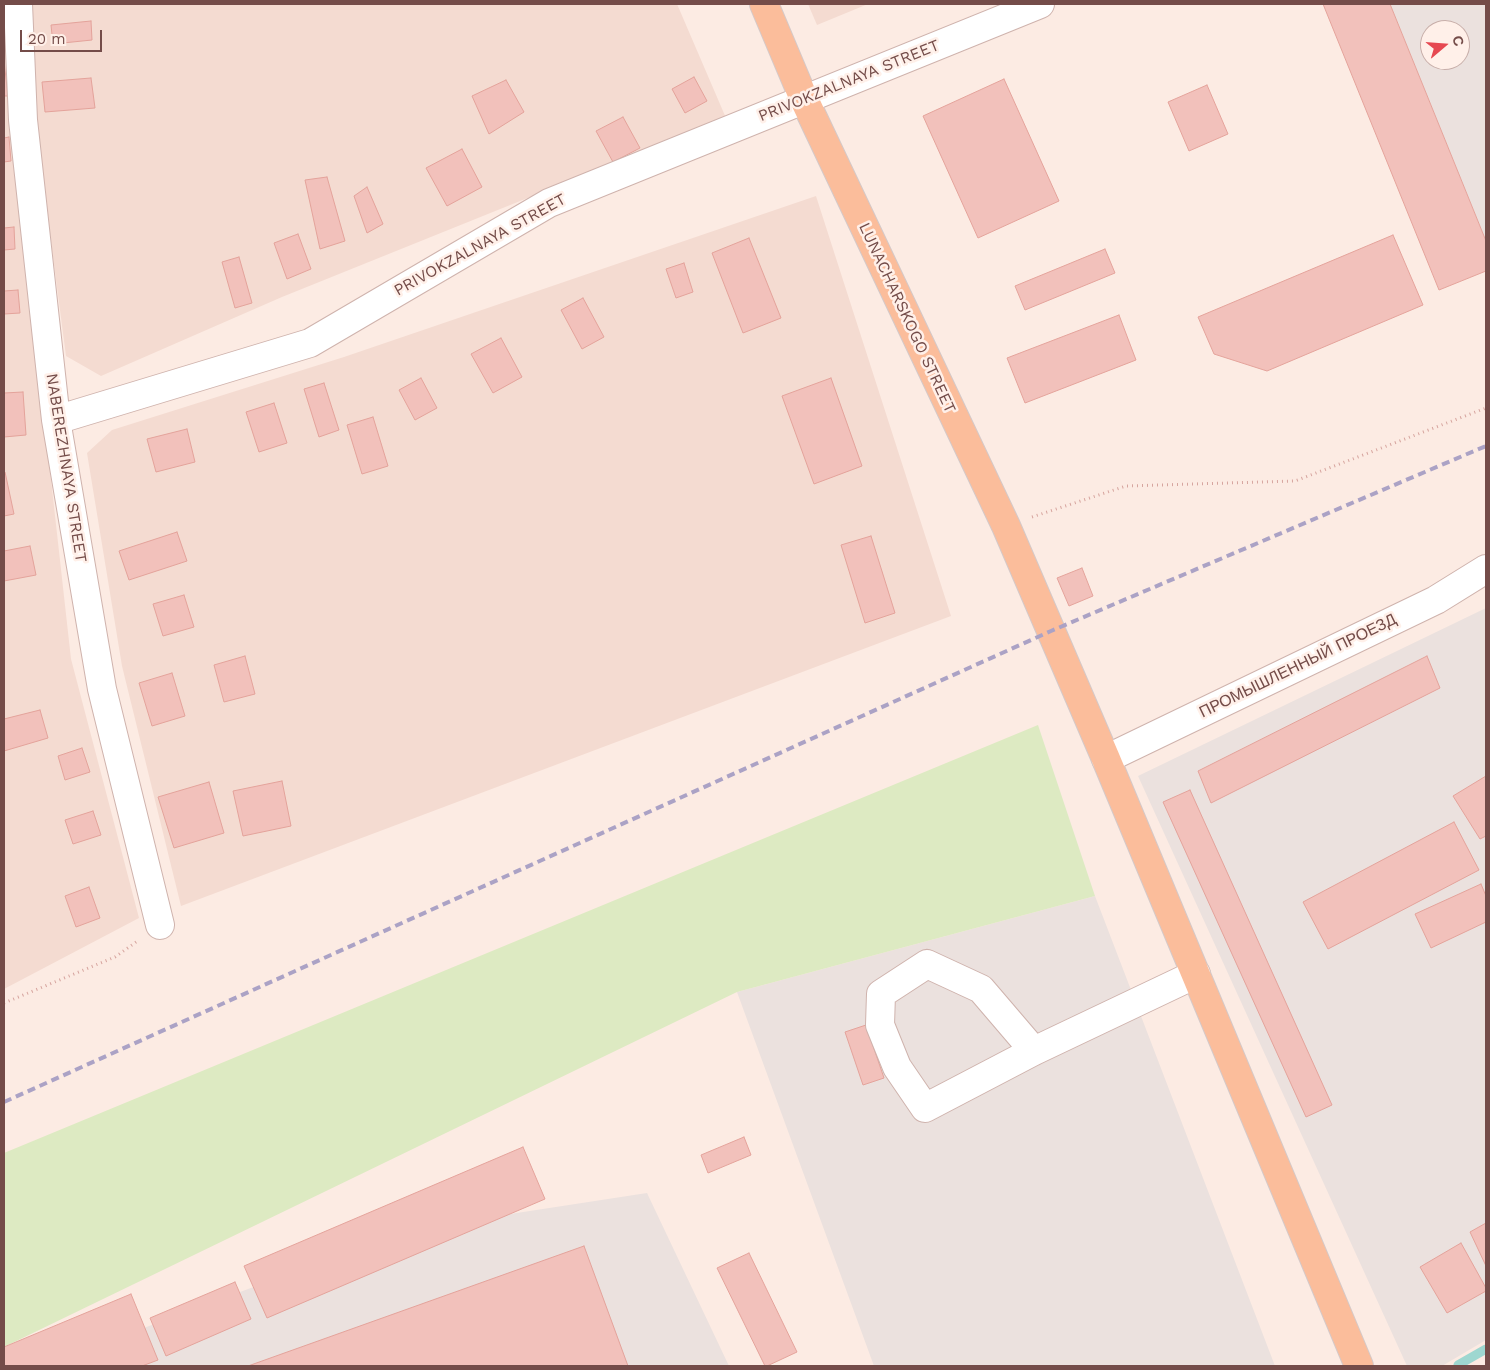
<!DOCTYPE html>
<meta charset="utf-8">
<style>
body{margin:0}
#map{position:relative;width:1490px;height:1370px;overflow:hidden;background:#fcebe3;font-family:"Work Sans",sans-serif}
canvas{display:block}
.frame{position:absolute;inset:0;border:5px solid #744c49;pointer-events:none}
.north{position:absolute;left:1420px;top:20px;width:50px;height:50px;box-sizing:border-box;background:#fff0e9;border:1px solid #c7aea9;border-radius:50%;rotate:72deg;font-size:14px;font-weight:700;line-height:20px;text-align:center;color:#744c49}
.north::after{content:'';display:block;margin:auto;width:18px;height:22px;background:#e64851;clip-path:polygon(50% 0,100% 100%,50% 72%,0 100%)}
.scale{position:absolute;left:20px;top:30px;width:82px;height:22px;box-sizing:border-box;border:2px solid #744c49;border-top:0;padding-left:6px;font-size:15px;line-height:18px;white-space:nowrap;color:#744c49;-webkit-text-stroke:4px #fff0e9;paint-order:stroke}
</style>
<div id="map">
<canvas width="1490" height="1370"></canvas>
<div class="frame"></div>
<div class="north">С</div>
<div class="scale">20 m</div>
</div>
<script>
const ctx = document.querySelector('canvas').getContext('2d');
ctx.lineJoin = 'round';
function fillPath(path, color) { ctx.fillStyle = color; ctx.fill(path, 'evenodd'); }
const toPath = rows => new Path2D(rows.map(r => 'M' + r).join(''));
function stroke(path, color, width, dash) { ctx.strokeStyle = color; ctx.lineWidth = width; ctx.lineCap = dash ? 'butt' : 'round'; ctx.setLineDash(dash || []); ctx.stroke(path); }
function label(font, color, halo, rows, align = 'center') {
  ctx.font = font + ' "Work Sans",sans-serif'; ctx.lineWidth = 5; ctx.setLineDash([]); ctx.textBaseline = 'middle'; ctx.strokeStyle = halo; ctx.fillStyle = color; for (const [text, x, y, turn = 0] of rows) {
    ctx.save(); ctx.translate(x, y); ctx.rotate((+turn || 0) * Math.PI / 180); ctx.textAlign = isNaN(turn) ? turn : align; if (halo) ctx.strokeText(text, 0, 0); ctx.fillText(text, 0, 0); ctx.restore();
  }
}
fillPath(toPath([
 [4,4,6,4,11,121,71,659,139,918,4,989],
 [30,4,677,4,726,118,282,297,101,376,66,356,35,119],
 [808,4,868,4,817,25],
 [816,196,951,616,181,906,122,666,87,453,112,430,344,357]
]), '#f4dbd1');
fillPath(toPath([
 [1390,4,1486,4,1486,241],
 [1430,30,1460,30,1460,60,1430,60],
 [1486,608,1486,1340,1442,1366,1407,1366,1138,776],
 [1095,896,1275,1366,874,1366,737,992],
 [647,1193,729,1366,42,1366,406,1230]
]), '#ebe1de');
fillPath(toPath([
 [1038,725,1095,896,737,992,4,1347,4,1153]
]), '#ddeac2');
stroke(toPath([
 [1458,1365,1486,1349]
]), '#9ed7d0', 9);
const building = toPath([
 [1323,4,1390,4,1486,241,1486,271,1439,290,1323,4],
 [91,21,92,40,53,44,51,25,91,21],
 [4,61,8,96,4,96,4,61],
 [694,77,707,101,685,113,672,89,694,77],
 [91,78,95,108,45,112,42,82,91,78],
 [1004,79,1059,201,978,238,923,116,1004,79],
 [506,80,524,112,489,134,472,96,506,80],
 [1207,85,1228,134,1189,151,1168,102,1207,85],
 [623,117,640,148,613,162,596,131,623,117],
 [9,137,11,161,4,162,4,138,9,137],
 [462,149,482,187,447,206,426,168,462,149],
 [327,177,345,241,320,249,305,180,327,177],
 [367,187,383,224,367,233,354,196,367,187],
 [14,227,15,249,4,250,4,228,14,227],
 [298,234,311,269,287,279,274,243,298,234],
 [1393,235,1423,305,1267,371,1214,354,1198,317,1393,235],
 [749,238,781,318,743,333,712,253,749,238],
 [1105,249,1115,273,1025,310,1015,286,1105,249],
 [239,257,252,303,235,308,222,262,239,257],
 [684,263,693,292,676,298,666,269,684,263],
 [18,290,20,313,4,314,4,291,18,290],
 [583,298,604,337,582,349,561,310,583,298],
 [1119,315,1136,360,1025,403,1007,358,1119,315],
 [501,338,522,377,493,393,471,354,501,338],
 [421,378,437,408,415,420,399,390,421,378],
 [831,378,862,466,814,484,782,396,831,378],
 [324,383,339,430,319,437,304,389,324,383],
 [23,392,26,435,4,437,4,393,23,392],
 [274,403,287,443,259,452,246,412,274,403],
 [373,417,388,466,362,474,347,425,373,417],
 [187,429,195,462,156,472,147,439,187,429],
 [4,472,5,472,14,514,4,516,4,472],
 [177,532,187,561,129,580,119,551,177,532],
 [871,536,895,613,865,623,841,545,871,536],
 [30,546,36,575,4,581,4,551,30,546],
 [1082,568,1093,596,1069,606,1057,578,1082,568],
 [184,595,194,627,163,636,153,604,184,595],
 [245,656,255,694,224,702,214,665,245,656],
 [1427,656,1440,688,1211,803,1198,771,1427,656],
 [172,673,185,716,152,726,139,683,172,673],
 [40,710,48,738,4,751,4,719,40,710],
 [82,748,90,772,65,780,58,756,82,748],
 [1486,776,1486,836,1480,839,1453,796,1486,776],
 [282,781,291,826,243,836,233,791,282,781],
 [209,782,224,833,174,848,158,797,209,782],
 [1190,790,1332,1105,1306,1117,1163,802,1190,790],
 [93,811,101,835,73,844,65,820,93,811],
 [1454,822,1479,870,1328,949,1303,902,1454,822],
 [1481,884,1486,896,1486,922,1431,948,1415,914,1481,884],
 [89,887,100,918,76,927,65,896,89,887],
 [866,1025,884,1078,863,1085,845,1032,866,1025],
 [744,1137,751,1155,708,1173,701,1155,744,1137],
 [523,1147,545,1199,267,1318,244,1266,523,1147],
 [1486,1223,1486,1266,1470,1232,1486,1223],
 [1461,1243,1486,1288,1486,1291,1447,1313,1420,1267,1461,1243],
 [584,1246,628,1366,248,1366,584,1246],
 [749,1253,797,1352,767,1366,765,1366,717,1268,749,1253],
 [235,1282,251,1319,166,1356,150,1318,235,1282],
 [131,1294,158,1360,142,1366,4,1366,4,1347,131,1294]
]);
fillPath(building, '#f2c1bb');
stroke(building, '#e4a39b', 1);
const minor = toPath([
 [18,4,23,120,56,420,102,689,160,925],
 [56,420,310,343,549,203,1040,4],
 [1106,759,1436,600,1486,569],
 [1034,1051,981,989,927,964,881,994,880,1025,897,1067,925,1108,1034,1051,1196,974]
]);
const major = toPath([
 [764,4,804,99,1006,526,1106,759,1359,1366]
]);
stroke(minor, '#cfb3ad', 30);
stroke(major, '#d5c9c8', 30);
stroke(toPath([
 [1032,517,1126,486,1295,481,1486,408],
 [4,1003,115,957,139,940]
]), '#d6a49e', 3, [1, 4]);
stroke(minor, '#fff', 28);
stroke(major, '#fbbd9b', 28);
stroke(toPath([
 [4,1102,1051,631,1486,446]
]), '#aba2c5', 4, [8, 5]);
label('16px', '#744c49', '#fff0e9', [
 ["PRIVOKZALNAYA STREET",849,81,-22],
 ["PRIVOKZALNAYA STREET",480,245,-29],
 ["LUNACHARSKOGO STREET",907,318,65],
 ["NABEREZHNAYA STREET",66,468,81],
 ["ПРОМЫШЛЕННЫЙ ПРОЕЗД",1298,666,-26]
]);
</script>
